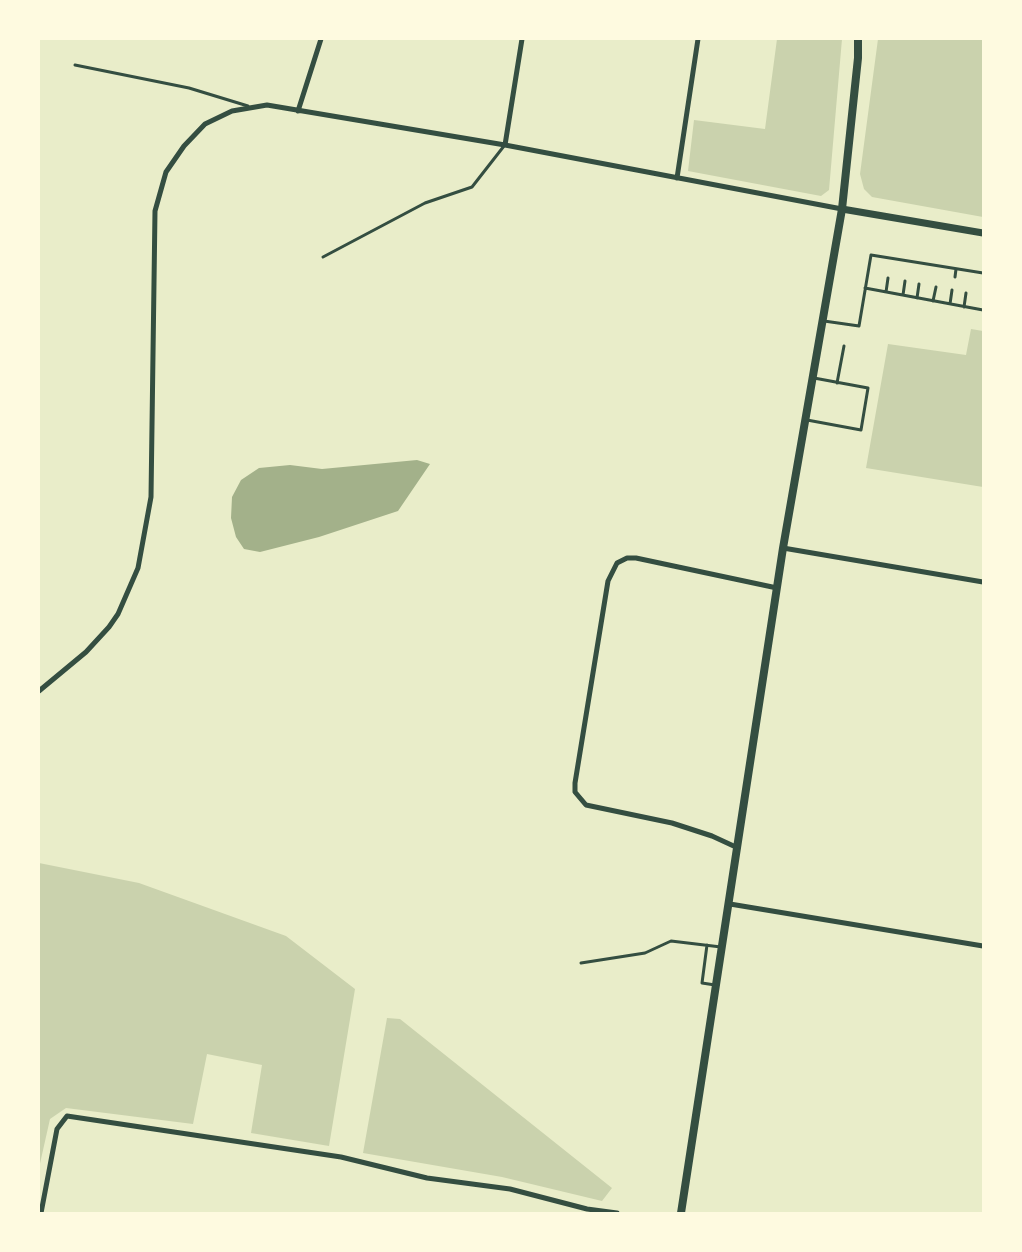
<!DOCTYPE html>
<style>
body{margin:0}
#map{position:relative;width:1022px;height:1252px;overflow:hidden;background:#e9edc9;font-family:"PT Sans",sans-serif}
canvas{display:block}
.frame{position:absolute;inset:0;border:40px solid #fefae0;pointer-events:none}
</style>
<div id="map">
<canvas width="1022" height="1252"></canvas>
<div class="frame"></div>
</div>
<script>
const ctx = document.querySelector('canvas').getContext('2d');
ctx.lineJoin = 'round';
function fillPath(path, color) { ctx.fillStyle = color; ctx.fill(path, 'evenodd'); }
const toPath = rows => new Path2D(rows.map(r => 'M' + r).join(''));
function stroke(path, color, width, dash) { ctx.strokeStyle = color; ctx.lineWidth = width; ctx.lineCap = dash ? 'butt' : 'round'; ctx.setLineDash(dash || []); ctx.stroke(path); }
fillPath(toPath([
 [777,39,842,39,829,190,821,196,688,171,694,120,765,129],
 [878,39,983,39,983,217,872,197,864,189,860,174],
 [971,329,983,331,983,487,866,468,888,344,966,355],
 [39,863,139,883,286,936,355,989,329,1146,251,1133,262,1065,207,1054,193,1124,66,1108,50,1119,39,1168],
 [387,1018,400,1019,612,1188,602,1201,502,1177,363,1153]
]), '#cad2ad');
fillPath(toPath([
 [417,460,430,464,398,511,319,537,260,552,244,549,236,537,231,518,232,497,241,480,259,468,290,465,322,469]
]), '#a3b18a');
stroke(toPath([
 [75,65,189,88,248,106],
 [323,257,425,203,472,187,504,146],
 [955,277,956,269],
 [865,288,983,310],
 [886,292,888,278],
 [903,295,905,281],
 [917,298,919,284],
 [933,301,936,287],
 [950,304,952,290],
 [964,307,966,293],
 [824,321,859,326,871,255,983,273],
 [837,383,844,346],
 [807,420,861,430,868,388,814,378],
 [707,945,702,983,715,985],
 [581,963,645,953,671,941,721,947]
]), '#344e41', 3);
stroke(toPath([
 [298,111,321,39],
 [505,145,522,39],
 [677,178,698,39],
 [783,548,983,582],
 [39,691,86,652,109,627,118,614,138,568,151,497,155,211,166,172,184,146,205,124,232,111,267,105,505,145,842,209],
 [738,848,712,836,672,823,586,805,575,792,575,783,608,581,617,563,627,558,636,558,777,588],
 [730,904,983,946],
 [41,1213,57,1129,67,1116,341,1157,427,1178,510,1189,587,1209,617,1213]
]), '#344e41', 5);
stroke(toPath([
 [842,209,983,233]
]), '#344e41', 7);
stroke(toPath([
 [681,1213,783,548,842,209,858,58,858,39]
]), '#344e41', 8);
</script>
